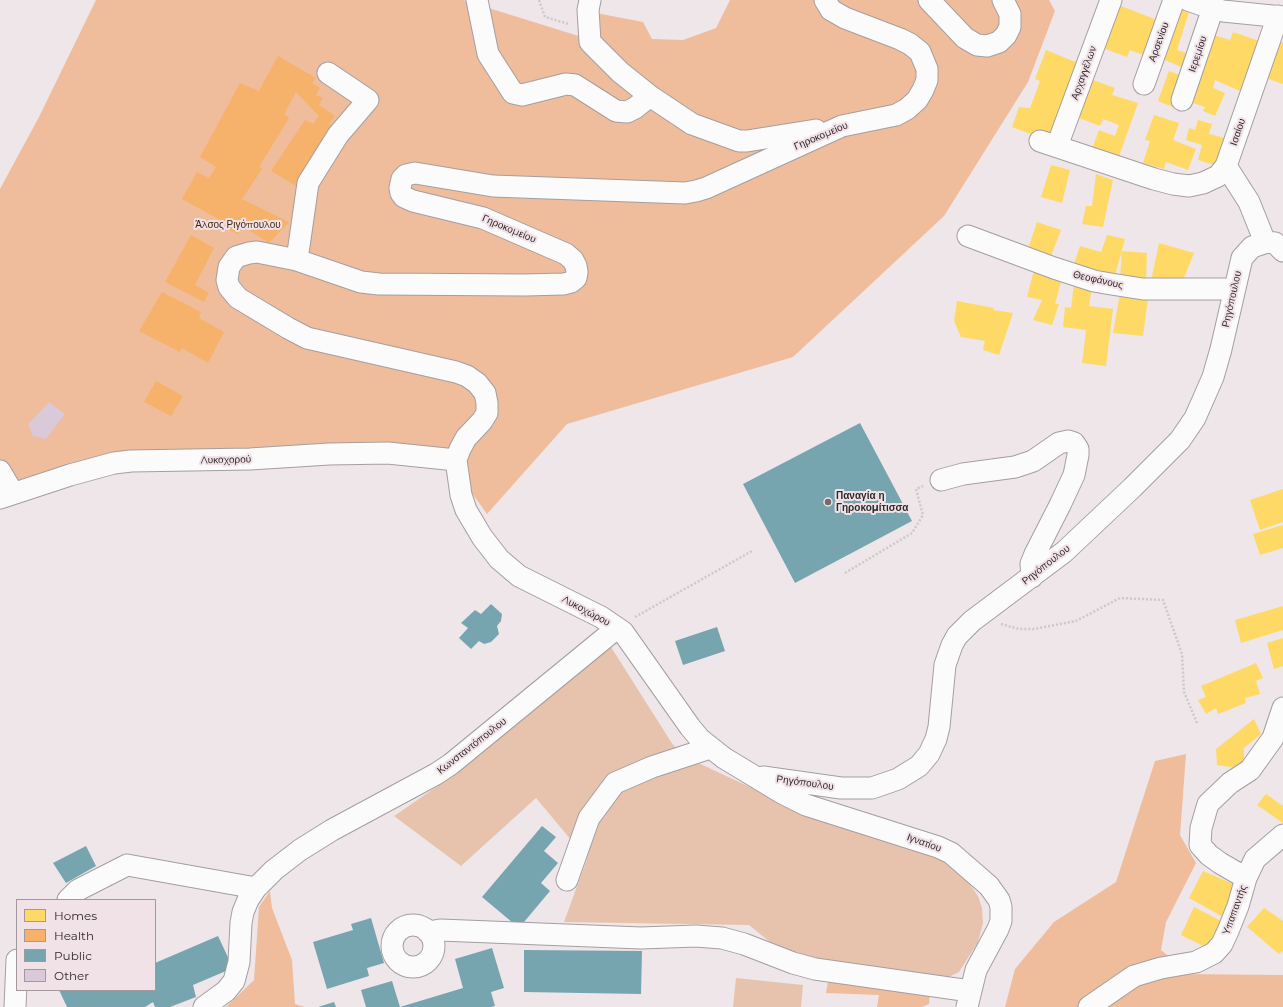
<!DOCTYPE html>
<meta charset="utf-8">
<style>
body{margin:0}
#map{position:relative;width:1283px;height:1007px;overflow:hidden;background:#eee6e8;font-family:Montserrat,sans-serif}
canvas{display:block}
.legend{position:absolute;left:16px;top:899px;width:140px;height:92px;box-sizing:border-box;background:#f1e2e7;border:1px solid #a3989c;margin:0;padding:5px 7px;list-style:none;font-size:12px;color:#2f292b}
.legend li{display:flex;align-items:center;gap:8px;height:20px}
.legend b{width:20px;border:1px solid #a3989c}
</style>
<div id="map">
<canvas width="1283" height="1007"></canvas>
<ul class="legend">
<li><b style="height:11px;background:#ffd966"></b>Homes</li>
<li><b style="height:11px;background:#f6b26b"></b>Health</li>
<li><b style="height:11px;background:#76a5af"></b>Public</li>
<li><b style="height:11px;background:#dac9d8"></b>Other</li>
</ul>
</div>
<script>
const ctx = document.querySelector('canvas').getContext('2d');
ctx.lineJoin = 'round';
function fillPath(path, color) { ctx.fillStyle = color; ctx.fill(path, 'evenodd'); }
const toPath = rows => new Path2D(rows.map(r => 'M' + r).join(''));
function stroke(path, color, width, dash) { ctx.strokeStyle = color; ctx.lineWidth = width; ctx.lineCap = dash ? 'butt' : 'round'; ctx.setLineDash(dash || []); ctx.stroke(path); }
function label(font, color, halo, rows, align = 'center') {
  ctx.font = font + ' Montserrat,sans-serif'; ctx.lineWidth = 4; ctx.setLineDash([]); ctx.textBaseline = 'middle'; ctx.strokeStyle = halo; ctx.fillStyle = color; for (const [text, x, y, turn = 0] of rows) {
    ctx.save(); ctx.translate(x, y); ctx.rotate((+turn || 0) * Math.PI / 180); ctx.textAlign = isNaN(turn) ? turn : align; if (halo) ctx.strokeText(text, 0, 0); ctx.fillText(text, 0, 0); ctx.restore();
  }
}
fillPath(toPath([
 [611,647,673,745,694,761,767,795,932,850,956,869,969,883,978,896,982,908,983,923,978,942,959,972,949,977,927,976,833,965,781,951,749,925,564,922,587,859,536,798,461,866,394,816,448,779],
 [736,978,803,985,801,1007,733,1007]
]), '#e7c3ad');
fillPath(toPath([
 [96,0,463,0,585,38,596,13,643,22,652,39,683,40,716,28,730,0,1049,0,1055,11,1028,82,944,216,793,357,567,424,487,514,454,468,424,448,401,443,376,444,13,485,0,462,0,189,39,117],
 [1186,754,1180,835,1196,863,1166,922,1161,950,1172,959,1175,974,1283,975,1283,1007,1005,1007,1015,969,1054,922,1116,882,1155,761],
 [270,891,272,908,292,960,295,1004,305,1007,226,1007,254,980,259,907],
 [828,981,930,993,929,1004,922,1007,877,1007,879,995,826,993]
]), '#efbd9b');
fillPath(toPath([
 [1116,4,1162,22,1149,57,1130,50,1127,57,1100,47],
 [1175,8,1189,12,1177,50,1192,55,1186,69,1158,57],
 [1233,32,1259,41,1240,91,1215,80,1213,88,1225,93,1215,116,1203,111,1205,107,1187,101,1213,35,1230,40],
 [1276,41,1283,43,1283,84,1263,77],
 [1046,50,1083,65,1054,143,1012,127,1019,107,1030,108,1040,81,1035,79],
 [1169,71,1186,77,1175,108,1158,101],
 [1085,77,1115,88,1112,95,1138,103,1118,159,1092,149,1099,130,1115,136,1119,125,1103,119,1100,126,1071,115],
 [1154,115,1179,123,1173,140,1196,149,1188,170,1166,162,1164,169,1143,163,1150,141,1145,140],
 [1198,120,1212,124,1209,134,1225,138,1217,166,1198,160,1202,145,1186,140,1189,128,1195,130],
 [1051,165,1070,170,1062,203,1041,197],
 [1096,174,1113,180,1103,227,1082,224,1086,206,1092,206],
 [1037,222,1061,230,1051,256,1028,249],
 [1107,235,1125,239,1114,279,1073,267,1080,246,1101,252],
 [1159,243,1194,253,1182,283,1151,281],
 [1122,251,1147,253,1146,280,1120,278],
 [1034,270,1062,278,1055,304,1059,304,1052,325,1033,320,1042,300,1027,297],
 [1074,284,1092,286,1089,306,1113,309,1106,366,1082,363,1086,330,1063,327,1065,307,1071,308],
 [1120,293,1148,298,1143,336,1113,333],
 [957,301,994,308,993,310,1013,313,999,355,983,350,985,341,961,337,954,321],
 [1283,489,1283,522,1260,530,1250,500],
 [1283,525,1283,548,1260,555,1253,534],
 [1283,606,1283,630,1241,643,1235,620],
 [1283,638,1283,666,1274,669,1267,643],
 [1256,663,1263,678,1256,681,1260,694,1245,698,1246,703,1218,714,1216,708,1206,714,1198,700,1206,697,1201,686],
 [1254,719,1261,734,1244,748,1244,769,1217,765,1216,749],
 [1266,794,1283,806,1283,823,1257,805],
 [1203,871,1238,886,1223,917,1189,898],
 [1194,907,1225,923,1211,950,1181,935],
 [1264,908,1283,921,1283,951,1279,954,1247,927]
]), '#ffd966');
fillPath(toPath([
 [278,56,316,78,312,83,320,88,316,95,323,98,319,105,335,116,329,124,337,128,328,134,296,186,271,171,305,120,313,124,319,116,296,92,284,114,289,118,259,167,262,169,242,199,289,222,269,243,242,226,238,234,227,229,229,225,182,199,197,172,209,178,216,167,200,157,240,83,259,91],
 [191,235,214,248,195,285,209,293,204,302,165,282],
 [162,292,201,312,199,318,224,332,208,363,182,348,180,352,139,331],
 [156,381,183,396,171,416,144,402]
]), '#f6b26b');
fillPath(toPath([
 [860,423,912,521,795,583,743,484],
 [491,604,502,614,501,621,497,626,499,634,491,642,484,644,479,641,471,649,459,638,468,628,461,623,475,610,481,614],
 [717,627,725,651,683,665,675,641],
 [542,826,556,837,544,851,558,863,541,883,550,891,519,928,482,897],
 [86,846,96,866,66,883,53,863],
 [371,918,384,963,367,968,369,976,327,989,313,942,353,930,351,924],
 [218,936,233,968,193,985,196,997,170,1007,155,1007,153,1002,145,1007,67,1007,59,990,155,990,155,963],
 [492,948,504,988,491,992,495,1006,491,1007,400,1007,463,988,455,959],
 [524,950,642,951,641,994,524,992],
 [392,981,400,1007,366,1007,361,990],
 [334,1002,336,1007,318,1007]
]), '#76a5af');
fillPath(toPath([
 [49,402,65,414,46,439,33,436,28,424]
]), '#dac9d8');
const minor = toPath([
 [477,0,488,54,513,93,522,95,566,84,575,85,616,111,627,112,635,108,650,96],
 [590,0,588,10,590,42,620,72,650,96,692,124,739,141,747,141,816,130],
 [825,0,831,10,845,18,900,39,910,44,920,52,927,69,927,80,923,90,917,100,907,109,896,115,842,126,706,188,696,191,685,193,493,186,415,173,406,175,402,179,400,188,401,193,404,197,413,201,483,218,566,254,573,260,576,266,577,272,576,278,571,282,564,284,524,285,379,284,361,282,297,260,257,252,249,253,236,257,229,267,227,280,229,287,238,298,288,328,307,338,456,372,467,376,477,383,485,393,487,403,487,413,482,421,466,438,460,449,456,460,461,495,466,510,482,537,499,559,519,576,601,617,623,632,690,727,700,739,724,758,782,793,806,805,938,847,951,853,989,886,999,900,1001,907,1001,921,998,929,976,970,967,1007],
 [929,0,965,38,977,45,987,46,999,42,1006,35,1010,27,1010,14,1003,0],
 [1188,0,1205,6,1223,11,1283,17],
 [1144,84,1174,0],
 [1182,100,1213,8],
 [1040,141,1154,179,1173,184,1189,186,1203,183,1218,176,1226,166],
 [1057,146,1111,0],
 [968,236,1054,268,1094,281,1111,284,1143,289,1234,289],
 [1265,242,1249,202,1226,166,1278,16],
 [297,260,308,183,338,135,368,100,328,73],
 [0,471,13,493],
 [941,480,963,474,1015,467,1033,461,1059,443,1068,441,1074,443,1078,449,1078,455,1074,475,1060,505,1035,554,1031,564,1032,577],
 [0,498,70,475,114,463,131,461,250,459,329,454,388,453,456,460],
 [763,777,841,788,872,788,898,779,919,766,929,754,936,739,939,727,945,665,952,645,957,636,972,621,1064,552,1132,488,1180,440,1195,418,1213,377,1221,349,1242,258,1252,247,1267,242,1275,243,1283,251],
 [1246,878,1220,863,1209,855,1200,845,1201,828,1208,804,1230,783,1250,770,1273,738,1283,708],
 [567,880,589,818,615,783,652,767,710,748],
 [68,900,78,890,127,865,256,888],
 '392 946a21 21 0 1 1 42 0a21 21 0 1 1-42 0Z',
 [428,932,440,930,641,938,696,936,722,938,744,944,793,963,815,969,970,991],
 [15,1007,17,960],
 [204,1007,226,991,234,981,239,962,241,923,243,912,248,900,256,888,274,870,300,850,332,830,436,774,451,764,617,628],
 [1089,1007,1134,976,1161,968,1196,962,1214,953,1222,944,1228,931,1238,906,1246,878,1255,859,1283,835]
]);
stroke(minor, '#a49ea0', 23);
stroke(toPath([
 [539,0,545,17,569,24],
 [845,573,912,533,923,515,916,489,923,486],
 [635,617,752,551],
 [1001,624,1019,629,1034,629,1076,621,1120,598,1163,600,1182,654,1184,692,1197,723]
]), '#cbc9c9', 2.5, [2, 2]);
stroke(minor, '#fcfbfc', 21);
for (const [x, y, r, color] of [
 [828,502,4,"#726b6d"]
]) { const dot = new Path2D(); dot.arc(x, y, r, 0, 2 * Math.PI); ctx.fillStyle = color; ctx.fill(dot); stroke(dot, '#f1e2e7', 1.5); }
label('10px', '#2f292b', '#f1e2e7', [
 ["Αρσενίου",1159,42,-70],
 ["Ιερεμίου",1198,54,-71],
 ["Αρχαγγέλων",1084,73,-70],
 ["Ισαίου",1238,132,-71],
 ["Γηροκομείου",821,136,-23],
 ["Γηροκομείου",509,229,23],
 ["Θεοφάνους",1098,280,13],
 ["Ρηγόπουλου",1232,299,-77],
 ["Λυκοχορού",226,460,-1],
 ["Ρηγόπουλου",1046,565,-38],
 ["Λυκοχώρου",586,611,28],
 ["Κωνσταντόπουλου",472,746,-38],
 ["Ρηγόπουλου",805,783,8],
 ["Ιγνατίου",924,843,20],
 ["Υπαπαντής",1235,910,-70]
]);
label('10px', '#401f04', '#f1e2e7', [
 ["Άλσος Ριγόπουλου",238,225]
]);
label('bold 10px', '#2f292b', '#f1e2e7', [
 ["Παναγία η",836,496],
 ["Γηροκομίτισσα",836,508]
], 'left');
</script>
